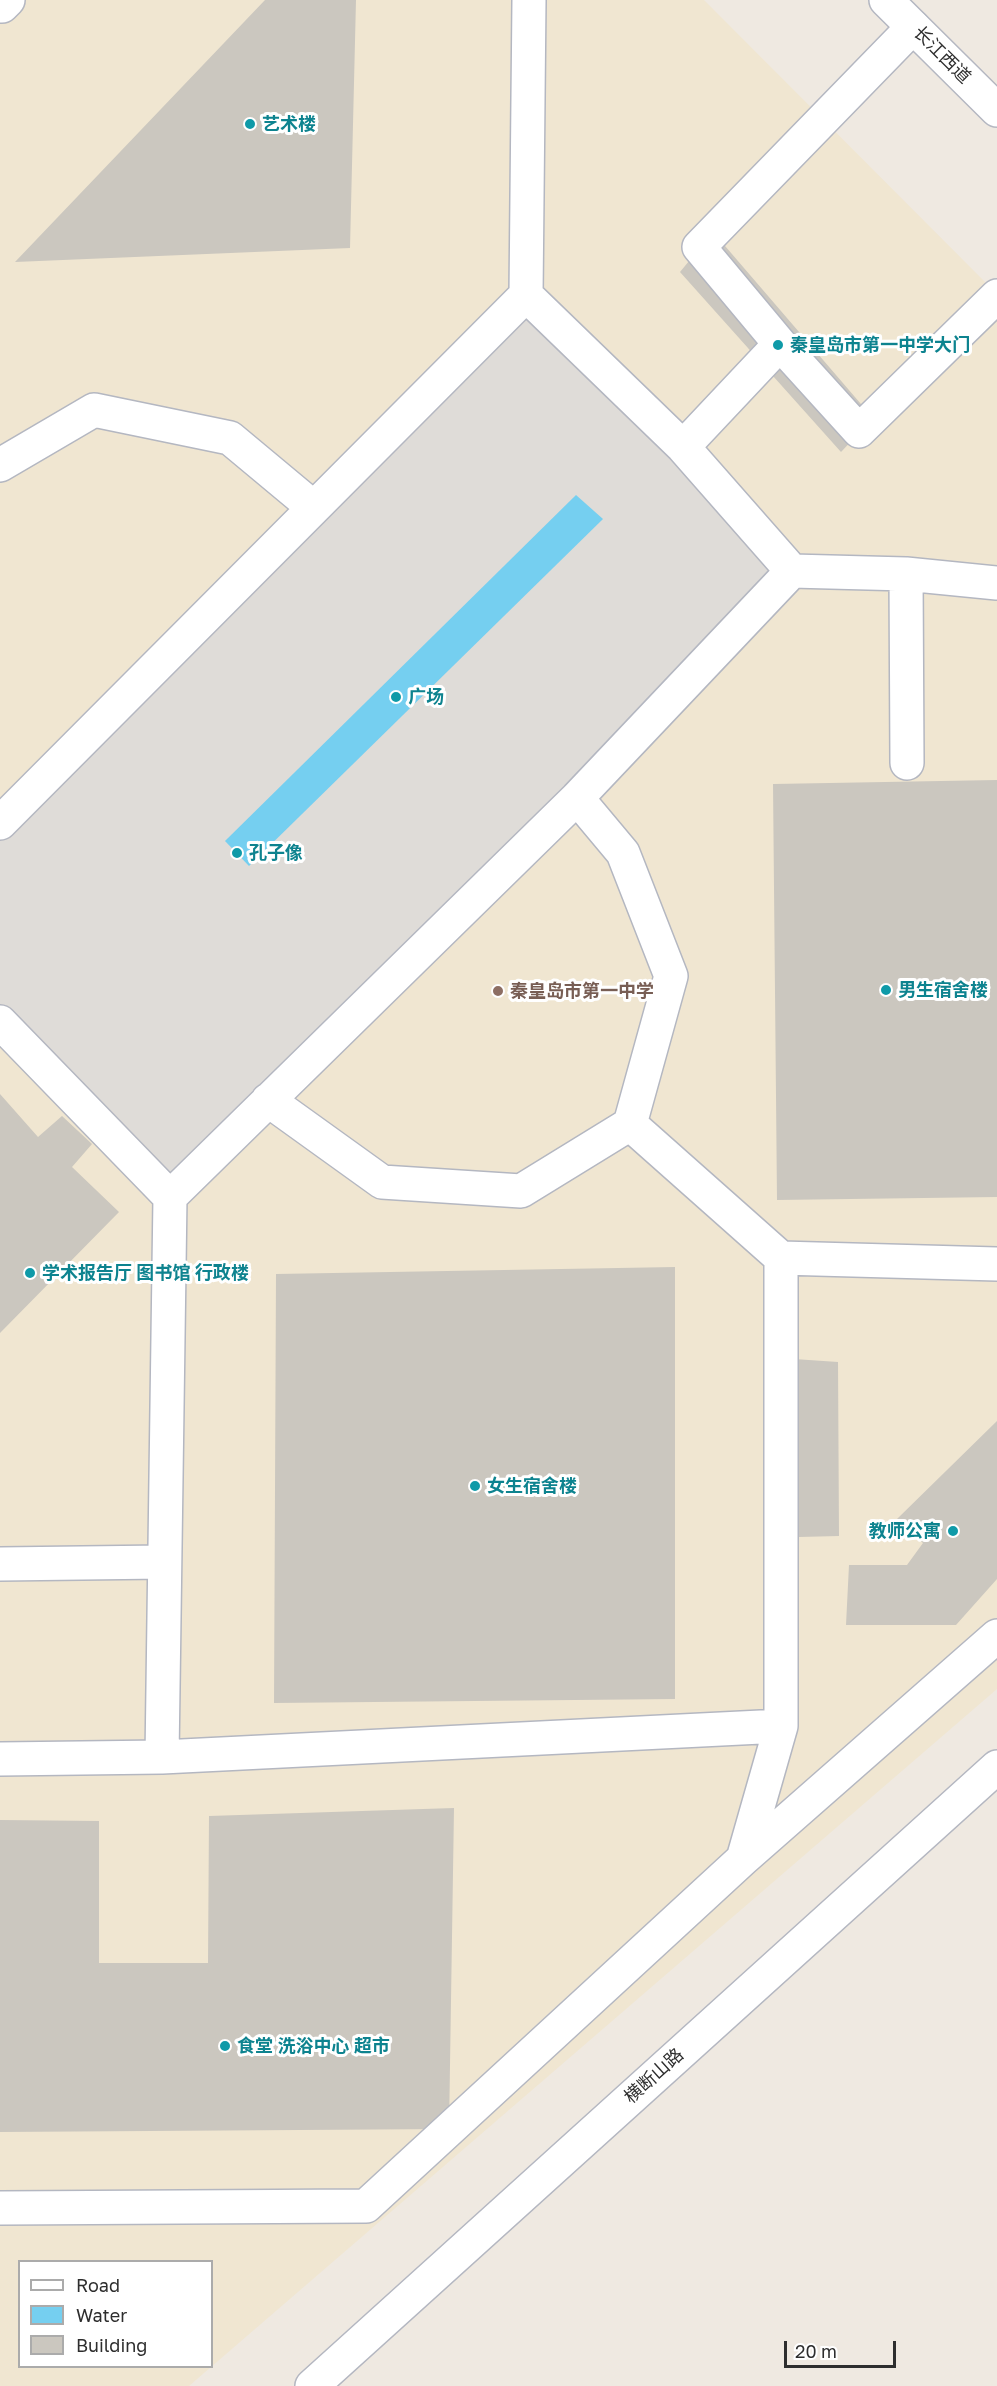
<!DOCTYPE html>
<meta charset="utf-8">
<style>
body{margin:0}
#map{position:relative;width:997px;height:2386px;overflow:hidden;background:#efe9e1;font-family:"Golos Text",sans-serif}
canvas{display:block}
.legend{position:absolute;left:18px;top:2260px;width:195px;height:108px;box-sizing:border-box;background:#fff;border:2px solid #ababab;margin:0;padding:8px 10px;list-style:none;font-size:18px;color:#2e2e2e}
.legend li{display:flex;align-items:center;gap:12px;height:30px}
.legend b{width:30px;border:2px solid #ababab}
.scale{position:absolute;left:784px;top:2341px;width:112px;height:27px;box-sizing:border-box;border:3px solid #2e2e2e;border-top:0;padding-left:8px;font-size:18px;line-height:21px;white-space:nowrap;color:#2e2e2e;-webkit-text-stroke:4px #fff;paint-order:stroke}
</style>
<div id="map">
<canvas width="997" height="2386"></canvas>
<ul class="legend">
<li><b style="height:8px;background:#fff"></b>Road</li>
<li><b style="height:16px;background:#75cff0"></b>Water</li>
<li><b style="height:16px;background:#cbc7bf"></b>Building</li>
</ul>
<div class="scale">20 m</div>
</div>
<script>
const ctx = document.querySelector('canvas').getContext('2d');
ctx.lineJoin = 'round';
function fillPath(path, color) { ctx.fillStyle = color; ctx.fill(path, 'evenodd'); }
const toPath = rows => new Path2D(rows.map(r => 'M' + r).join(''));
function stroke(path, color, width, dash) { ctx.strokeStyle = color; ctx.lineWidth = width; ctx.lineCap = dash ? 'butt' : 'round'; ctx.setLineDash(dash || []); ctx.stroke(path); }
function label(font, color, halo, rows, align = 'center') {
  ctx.font = font + ' "Golos Text","Noto Sans SC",sans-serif'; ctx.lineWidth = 6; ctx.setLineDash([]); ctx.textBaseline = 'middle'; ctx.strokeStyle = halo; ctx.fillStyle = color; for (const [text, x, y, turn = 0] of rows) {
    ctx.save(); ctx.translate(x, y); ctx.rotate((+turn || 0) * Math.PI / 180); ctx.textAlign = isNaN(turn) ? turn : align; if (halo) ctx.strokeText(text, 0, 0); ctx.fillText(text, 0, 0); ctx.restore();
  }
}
fillPath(toPath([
 [0,0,704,0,997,294,997,1689,189,2386,0,2386],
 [20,2262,212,2262,212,2366,20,2366]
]), '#f0e6d1');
fillPath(toPath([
 [526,295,792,571,170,1197,0,1022,0,823]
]), '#dfdcd8');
fillPath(toPath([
 [576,495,603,519,249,866,225,841]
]), '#75cff0');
fillPath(toPath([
 [265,0,356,0,350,248,15,262],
 [713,232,873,418,841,452,680,272],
 [997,780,997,1197,777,1200,773,784],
 [0,1094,38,1137,62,1116,92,1144,72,1167,119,1212,0,1333],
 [675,1267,675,1699,274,1703,276,1274],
 [794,1359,838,1362,839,1536,799,1537],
 [997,1421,997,1579,956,1625,846,1625,849,1565,907,1565,923,1543,897,1519],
 [454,1808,449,2129,0,2132,0,1820,99,1821,99,1963,208,1963,209,1816]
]), '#cbc7bf');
const street = toPath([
 [0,4,2,6,8,0],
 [913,27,699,247,780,344,859,431,997,296],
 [526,295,529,0],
 [683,447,780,344],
 [0,465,94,410,230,438,314,508],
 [792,571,906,574,997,583],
 [906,574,907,763],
 [0,823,526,295,683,447,792,571,577,798,170,1197,0,1022],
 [268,1100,382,1182,521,1191,630,1124,671,976,623,853,577,798],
 [630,1124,781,1258,997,1264],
 [0,1564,164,1562],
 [162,1757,170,1197],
 [0,1759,162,1757,781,1726],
 [743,1859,781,1726,781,1258],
 [0,2208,366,2206,743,1859,997,1636]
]);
const secondary = toPath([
 [886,0,997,110],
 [312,2386,997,1767]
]);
stroke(street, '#b4b7c1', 36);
stroke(secondary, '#b4b7c1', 36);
stroke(street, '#fff', 33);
stroke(secondary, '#fff', 33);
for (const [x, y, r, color] of [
 [250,124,6,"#0f9aa8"],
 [778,345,6,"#0f9aa8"],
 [396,697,6,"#0f9aa8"],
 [237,853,6,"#0f9aa8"],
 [886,990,6,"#0f9aa8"],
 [498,991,6,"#8d6e63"],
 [30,1273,6,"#0f9aa8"],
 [475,1486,6,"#0f9aa8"],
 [953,1531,6,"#0f9aa8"],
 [225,2046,6,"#0f9aa8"]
]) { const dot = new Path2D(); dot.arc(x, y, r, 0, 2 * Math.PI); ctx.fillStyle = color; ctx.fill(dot); stroke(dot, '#fff', 2); }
label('18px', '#2e2e2e', '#fff', [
 ["长江西道",942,55,45],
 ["横断山路",654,2076,-42]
]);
label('bold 18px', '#0d838f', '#fff', [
 ["艺术楼",262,124],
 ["秦皇岛市第一中学大门",790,345],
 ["广场",408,697],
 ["孔子像",249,853],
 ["男生宿舍楼",898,990],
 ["学术报告厅 图书馆 行政楼",42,1273],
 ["女生宿舍楼",487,1486],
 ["教师公寓",941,1531,"right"],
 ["食堂 洗浴中心 超市",237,2046]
], 'left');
label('bold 18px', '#785e54', '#fff', [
 ["秦皇岛市第一中学",510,991]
], 'left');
</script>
